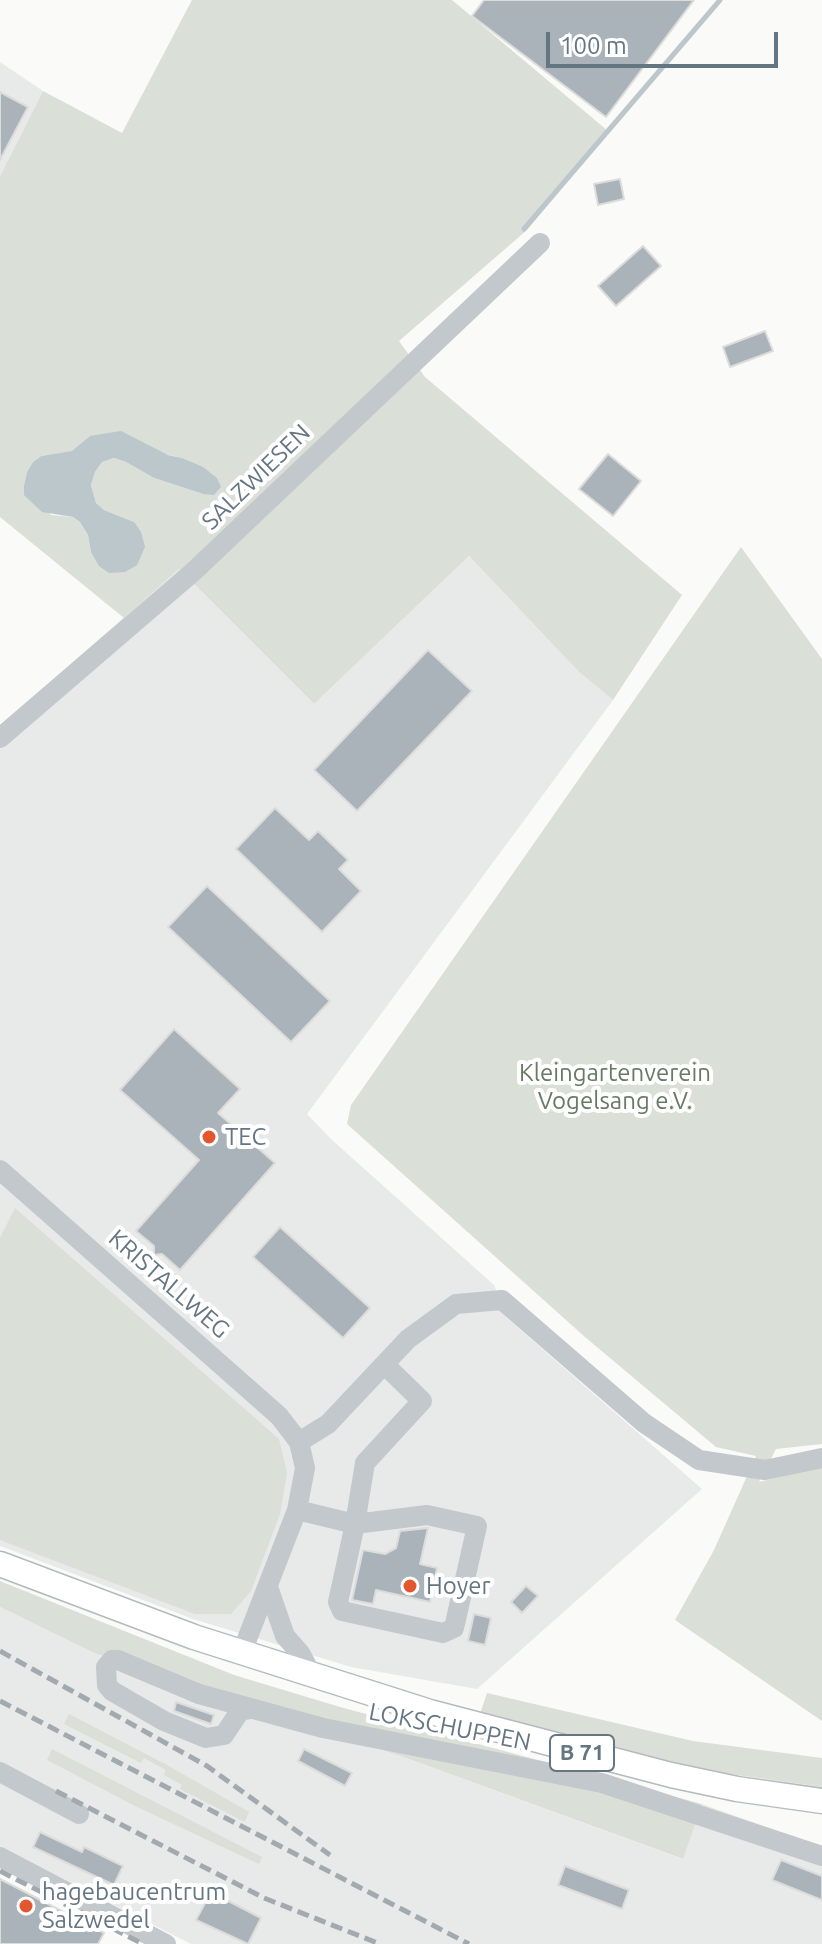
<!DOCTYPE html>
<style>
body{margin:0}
#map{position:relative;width:822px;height:1944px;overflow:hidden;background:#fafaf8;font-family:Ubuntu,sans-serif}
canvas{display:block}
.scale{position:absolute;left:546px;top:32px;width:232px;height:36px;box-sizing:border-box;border:4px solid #657683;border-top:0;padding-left:10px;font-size:24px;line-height:28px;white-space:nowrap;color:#657683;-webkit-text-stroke:6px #fff;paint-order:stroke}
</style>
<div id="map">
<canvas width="822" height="1944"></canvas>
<div class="scale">100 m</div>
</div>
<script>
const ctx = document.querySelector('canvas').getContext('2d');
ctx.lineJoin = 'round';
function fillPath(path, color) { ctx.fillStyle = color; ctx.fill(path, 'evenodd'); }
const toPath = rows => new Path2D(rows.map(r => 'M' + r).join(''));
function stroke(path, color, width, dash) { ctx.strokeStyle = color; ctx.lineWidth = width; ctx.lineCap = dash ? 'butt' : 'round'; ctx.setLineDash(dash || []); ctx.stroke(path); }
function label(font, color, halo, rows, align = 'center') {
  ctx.font = font + ' Ubuntu,sans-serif'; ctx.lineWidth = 8; ctx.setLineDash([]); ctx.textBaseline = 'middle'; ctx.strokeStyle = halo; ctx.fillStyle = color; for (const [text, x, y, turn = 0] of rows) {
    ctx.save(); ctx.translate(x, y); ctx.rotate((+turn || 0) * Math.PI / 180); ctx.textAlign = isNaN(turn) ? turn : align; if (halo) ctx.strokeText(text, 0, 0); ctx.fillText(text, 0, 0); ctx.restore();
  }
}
fillPath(toPath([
 [0,62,43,91,0,176],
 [469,556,579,672,613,700,307,1114,331,1139,494,1285,506,1317,702,1489,477,1689,351,1667,193,1619,0,1546,0,726,179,569,314,704],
 [0,1607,94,1653,409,1759,682,1859,702,1804,822,1847,822,1944,191,1944,0,1847]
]), '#e8e9e9');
fillPath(toPath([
 [192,0,452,0,608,131,527,230,399,341,425,377,682,595,613,700,579,672,469,556,314,704,179,569,124,618,0,517,0,176,43,91,122,133],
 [90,436,182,458,203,494,154,478,126,462,114,458,102,462,95,472,91,485,96,503,104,510,134,522,91,552,88,535,80,522,73,517,51,515,24,485,27,472,33,462,41,456,73,451],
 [741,547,822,659,822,1444,776,1449,759,1482,822,1466,822,1721,675,1620,714,1550,756,1456,716,1447,585,1337,347,1124,351,1105],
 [15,1208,279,1439,287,1473,280,1514,251,1591,231,1614,195,1614,0,1540,0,1238],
 [0,1581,234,1675,340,1707,702,1804,683,1859,409,1759,94,1653,0,1607],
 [487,1693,693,1741,822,1758,822,1787,687,1768,480,1714],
 [69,1714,165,1764,249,1812,245,1822,180,1789,182,1785,164,1775,166,1770,144,1758,141,1763,64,1724],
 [52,1749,262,1857,259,1864,137,1807,47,1760]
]), '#dadfd7');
fillPath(toPath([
 [121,431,168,455,182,458,203,467,217,478,221,487,214,495,203,494,154,478,126,462,114,458,102,462,95,472,91,485,96,503,104,510,134,522,141,532,145,547,137,565,125,572,109,573,99,566,91,552,88,535,80,522,73,517,42,512,24,495,24,485,27,472,33,462,41,456,72,451,90,436]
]), '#bbc7cb');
stroke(toPath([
 [524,229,720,0]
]), '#bbc7cb', 5);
const building = toPath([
 [484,0,694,0,606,117,472,16,484,0],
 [0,92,28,107,0,160,0,92],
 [620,179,624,199,598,205,594,184,620,179],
 [643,246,661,266,616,306,598,286,643,246],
 [765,331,773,351,730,367,723,347,765,331],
 [608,454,641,481,613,516,579,489,608,454],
 [428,650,472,691,357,811,314,770,428,650],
 [275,808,309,840,318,831,348,860,339,869,361,891,322,932,236,849,275,808],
 [207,886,330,1001,291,1042,168,927,207,886],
 [174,1029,240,1089,218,1113,275,1163,180,1270,162,1254,154,1255,154,1246,136,1231,199,1160,120,1090,174,1029],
 [280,1227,370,1308,343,1338,253,1257,280,1227],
 [428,1528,420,1564,437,1568,430,1602,376,1590,373,1604,352,1600,363,1550,385,1554,396,1548,400,1531,428,1528],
 [526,1586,538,1596,522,1613,511,1602,526,1586],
 [474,1614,491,1618,485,1645,468,1641,474,1614],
 [176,1702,214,1715,211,1724,174,1711,176,1702],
 [304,1749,352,1773,345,1786,298,1761,304,1749],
 [40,1832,82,1852,84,1847,123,1866,114,1885,33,1847,40,1832],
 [781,1860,822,1876,822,1900,772,1880,781,1860],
 [565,1866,629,1890,622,1909,558,1885,565,1866],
 [0,1879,104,1933,98,1944,0,1944,0,1879],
 [211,1892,261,1918,248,1944,196,1920,211,1892]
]);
fillPath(building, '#aab3b9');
stroke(building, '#dcdcda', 2);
const major = toPath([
 [0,1564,194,1637,430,1712,671,1775,737,1789,822,1801]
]);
stroke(major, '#b5babe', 27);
stroke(toPath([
 [0,738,193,572,540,243],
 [0,1170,279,1416,299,1442,305,1468,297,1510,242,1652],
 [299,1442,328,1424,408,1339,456,1304,502,1300,644,1423,699,1460,765,1470,822,1458],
 [297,1510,355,1524,338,1602,342,1611,443,1633,454,1628,477,1526,427,1515,355,1524,365,1463,422,1401,385,1365],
 [268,1587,285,1636,300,1653,312,1675],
 [250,1709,240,1711,224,1735,206,1738,164,1721,112,1691,107,1685,106,1667,112,1660,118,1660,199,1694,323,1728,602,1783,822,1856],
 [0,1772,79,1814],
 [0,1857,166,1944]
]), '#c3c8cc', 20);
stroke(major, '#fff', 24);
stroke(toPath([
 [0,1651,207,1766,330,1855],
 [0,1701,469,1944],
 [56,1791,264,1898,380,1944],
 [0,1871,143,1944]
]), '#a2aab0', 5, [12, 6]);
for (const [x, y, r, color] of [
 [209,1137,8,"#e4572e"],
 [410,1586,8,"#e4572e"],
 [26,1906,8,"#e4572e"]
]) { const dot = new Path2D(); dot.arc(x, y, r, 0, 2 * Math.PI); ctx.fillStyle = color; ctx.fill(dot); stroke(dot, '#fff', 3); }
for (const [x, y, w] of [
 [582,1753,64]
]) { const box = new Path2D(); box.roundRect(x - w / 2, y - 18, w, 36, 6); ctx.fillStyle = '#fff'; ctx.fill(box); stroke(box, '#657683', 2); }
label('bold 22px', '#657683', null, [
 ["B 71",582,1753]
]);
label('24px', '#657683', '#fff', [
 ["SALZWIESEN",256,477,-44],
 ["KRISTALLWEG",169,1284,41],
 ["LOKSCHUPPEN",450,1727,11]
]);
label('24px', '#687a64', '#fff', [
 ["Kleingartenverein",615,1073],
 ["Vogelsang e.V.",615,1101]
]);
label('24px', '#657683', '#fff', [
 ["TEC",225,1137],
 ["Hoyer",426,1586],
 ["hagebaucentrum",42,1892],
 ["Salzwedel",42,1920]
], 'left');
</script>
